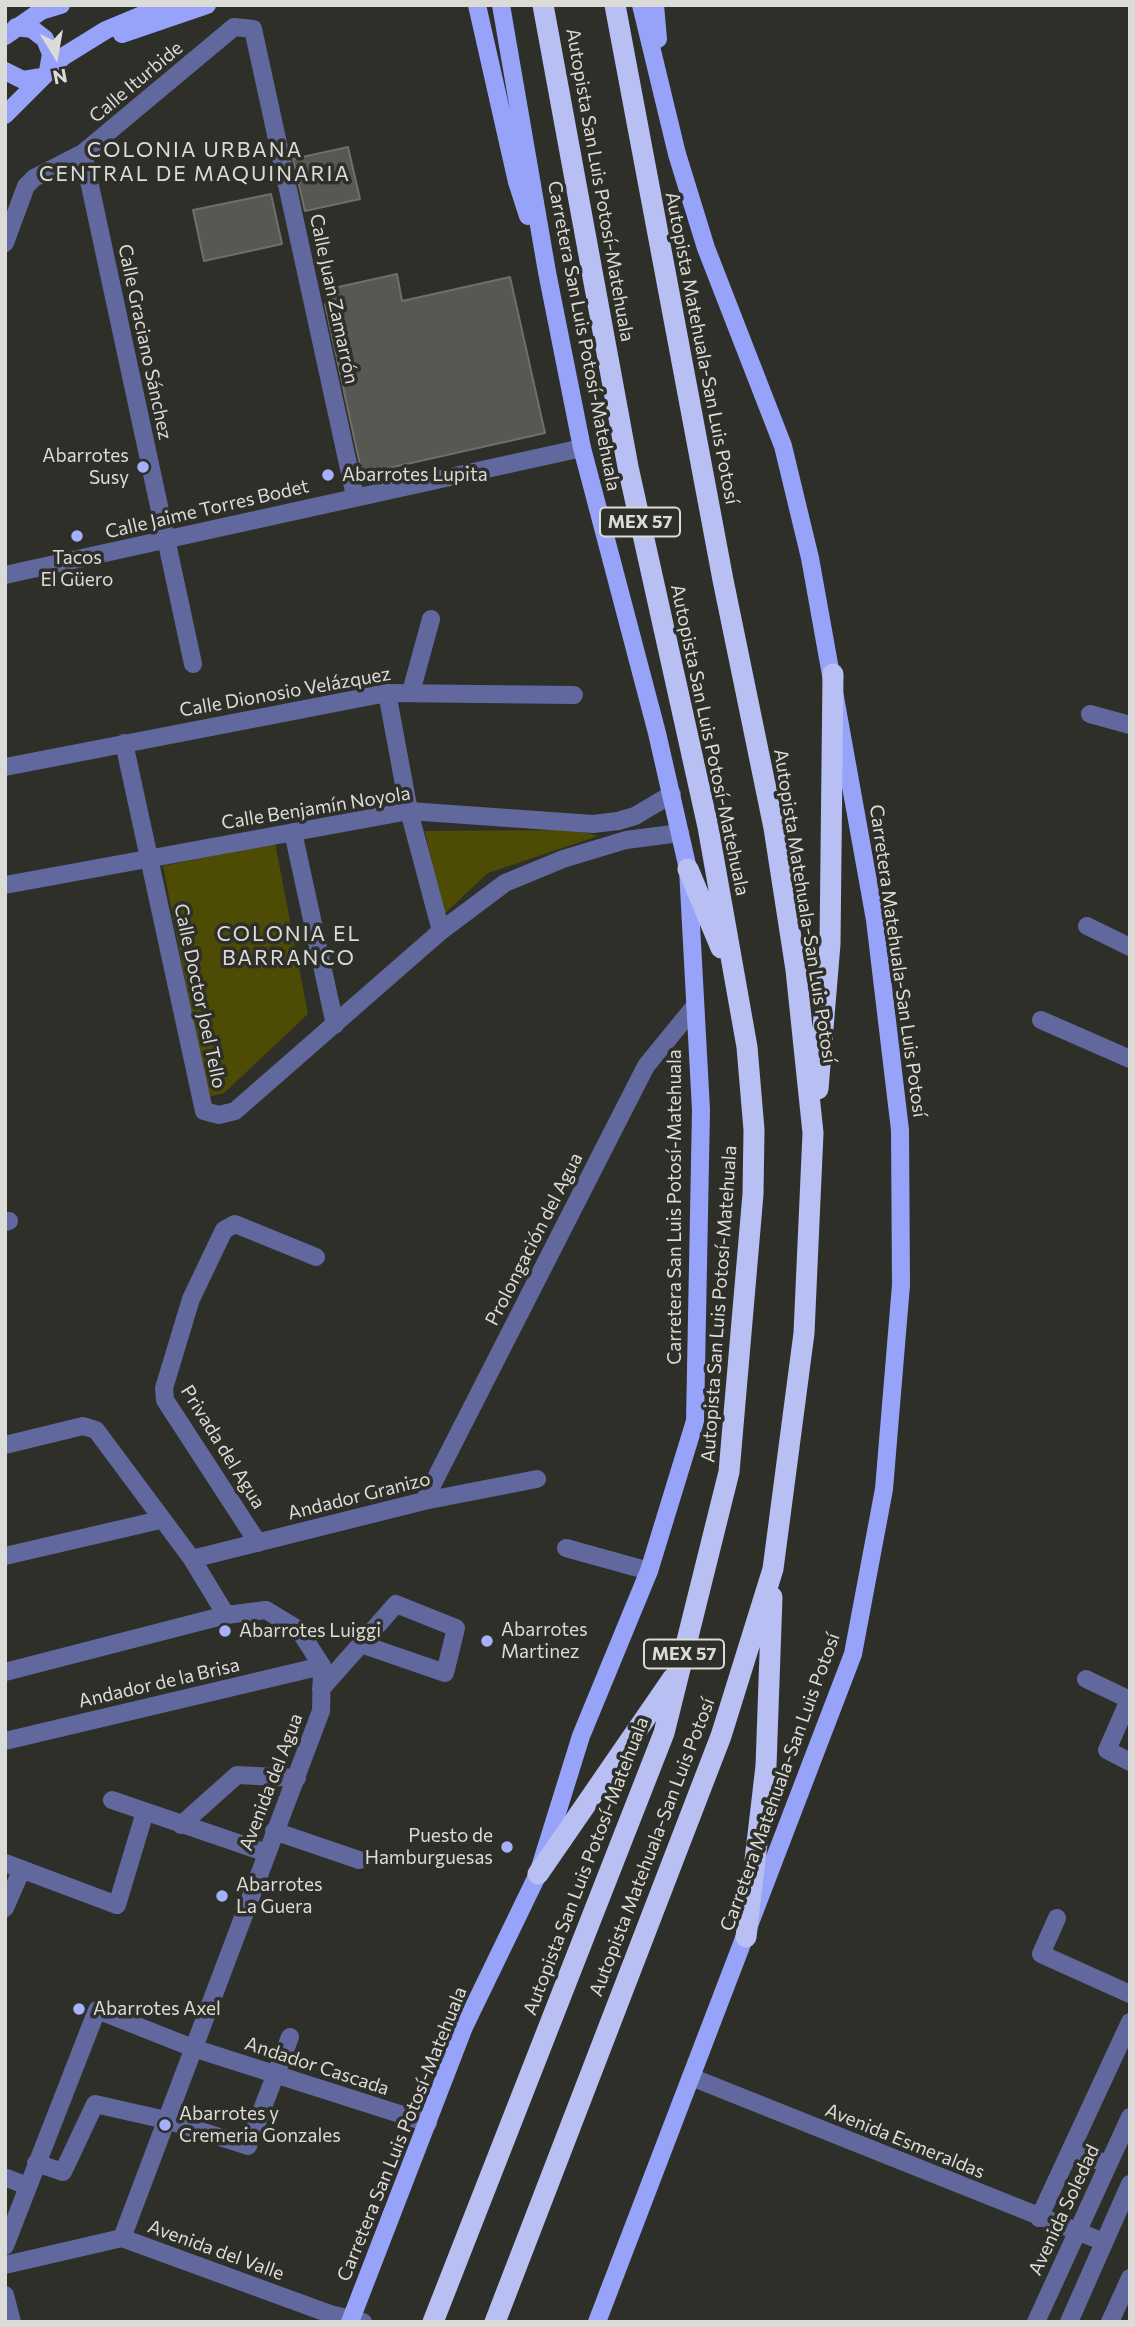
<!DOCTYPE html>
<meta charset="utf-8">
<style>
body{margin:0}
#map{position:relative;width:1135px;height:2327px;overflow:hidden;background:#2f2f2a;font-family:Commissioner,sans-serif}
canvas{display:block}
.frame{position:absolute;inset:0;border:7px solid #dbdbd8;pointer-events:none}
.north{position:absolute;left:21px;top:21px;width:70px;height:70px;-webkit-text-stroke:5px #2f2f2a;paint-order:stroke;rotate:169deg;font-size:19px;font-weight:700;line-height:28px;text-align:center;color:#dbdbd8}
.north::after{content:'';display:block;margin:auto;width:24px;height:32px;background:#dbdbd8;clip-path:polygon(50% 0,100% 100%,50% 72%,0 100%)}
</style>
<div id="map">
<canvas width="1135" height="2327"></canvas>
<div class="frame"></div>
<div class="north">N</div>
</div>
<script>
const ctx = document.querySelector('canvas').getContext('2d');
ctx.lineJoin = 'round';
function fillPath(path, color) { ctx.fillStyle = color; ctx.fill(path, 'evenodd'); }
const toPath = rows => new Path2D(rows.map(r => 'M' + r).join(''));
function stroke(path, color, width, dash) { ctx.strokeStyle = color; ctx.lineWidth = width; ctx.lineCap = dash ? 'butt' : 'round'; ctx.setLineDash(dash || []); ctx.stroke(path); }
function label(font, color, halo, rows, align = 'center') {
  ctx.font = font + ' Commissioner,sans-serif'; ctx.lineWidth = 7; ctx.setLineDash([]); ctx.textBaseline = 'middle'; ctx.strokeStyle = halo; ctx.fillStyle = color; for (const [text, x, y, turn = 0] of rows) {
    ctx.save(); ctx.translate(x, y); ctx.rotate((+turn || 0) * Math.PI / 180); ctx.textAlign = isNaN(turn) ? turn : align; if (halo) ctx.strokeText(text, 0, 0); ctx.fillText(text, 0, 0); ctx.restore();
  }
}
fillPath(toPath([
 [575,830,598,836,488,873,443,915,425,831],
 [275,843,308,1014,224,1093,208,1097,163,866]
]), '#4e4b05');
const building = toPath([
 [348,147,360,199,305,211,293,159,348,147],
 [271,194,282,244,204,261,193,210,271,194],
 [397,274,402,301,510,277,545,433,362,474,325,304,332,302,329,289,397,274]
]);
fillPath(building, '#585853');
stroke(building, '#6f6f6a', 2);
stroke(toPath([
 [83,153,193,664],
 [5,243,26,186,34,178,83,153,234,27,253,29,355,496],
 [5,575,582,448],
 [411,692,431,619],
 [387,693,409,811,441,931],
 [1090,714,1130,725],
 [124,743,204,1111,219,1115,235,1111,441,931,505,883,563,859,626,840,680,833],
 [5,767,387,693,574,695],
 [293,832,335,1025],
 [5,885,409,811,593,824,618,821,635,816,672,794],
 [1087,926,1130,947],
 [1041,1020,1130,1059],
 [5,1222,9,1221],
 [5,1445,83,1426,96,1430,192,1559,226,1615],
 [424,1501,646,1066,695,1006],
 [258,1543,165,1400,164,1388,191,1299,224,1230,235,1224,316,1257],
 [566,1548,649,1571],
 [5,1556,160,1520],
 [192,1559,424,1501,537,1479],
 [5,1672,226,1615,266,1610,299,1630,322,1666,321,1711,122,2238],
 [1086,1679,1130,1700],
 [321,1689,361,1644,445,1673,456,1628,396,1604,361,1644],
 [1129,1700,1107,1750,1130,1762],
 [5,1741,322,1666],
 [112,1800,267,1853],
 [181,1825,237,1775,297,1778],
 [274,1831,359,1860],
 [5,1863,117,1905,145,1812],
 [5,1908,22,1869],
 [1057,1918,1041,1954,1130,1994],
 [691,2077,1104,2242],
 [1072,2147,1107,2165],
 [36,2163,63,2172,95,2104,166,2120,248,2146,290,2037],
 [7,2178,27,2186],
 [1039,2218,1130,2022],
 [5,2246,97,2010,193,2048,428,2123],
 [5,2265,122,2238,330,2314,363,2322],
 [5,2295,12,2322],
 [1036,2322,1130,2117],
 [1069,2322,1130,2184],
 [1110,2322,1130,2278]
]), '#61689d', 18);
stroke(toPath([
 [477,5,517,182,528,216],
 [655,5,658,39],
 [16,27,32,29,45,39,51,54,48,71],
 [122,34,207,5],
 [5,36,41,11,61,5],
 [5,71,23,80,42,77],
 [5,115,64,56,106,30,166,5],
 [350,2322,464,2027,538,1874,581,1736,649,1571,695,1421,701,1110,688,869,657,733,582,448,547,272,501,5],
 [597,2322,853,1654,884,1489,901,1285,900,1130,875,920,810,558,783,446,706,248,677,154,641,5]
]), '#97a2f9', 18);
stroke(toPath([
 [688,869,721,948],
 [818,1089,830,944,833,674],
 [538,1874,673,1678],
 [746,1937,766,1766,772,1597],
 [433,2322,664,1733,729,1472,753,1194,754,1130,747,1047,708,827,628,467,543,5],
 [495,2322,721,1736,773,1569,804,1333,813,1133,796,970,774,828,723,580,615,5]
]), '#b7bff3', 21);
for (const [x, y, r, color] of [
 [143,467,7,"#a6b1fc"],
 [328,475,7,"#a6b1fc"],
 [77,536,7,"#a6b1fc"],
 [225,1631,7,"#a6b1fc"],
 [487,1641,7,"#a6b1fc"],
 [507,1847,7,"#a6b1fc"],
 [222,1896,7,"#a6b1fc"],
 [79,2009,7,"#a6b1fc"],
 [165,2125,7,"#a6b1fc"]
]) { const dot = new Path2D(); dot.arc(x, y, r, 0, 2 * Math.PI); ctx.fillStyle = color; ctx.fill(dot); stroke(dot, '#2f2f2a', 2.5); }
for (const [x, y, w] of [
 [640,522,80],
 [684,1654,80]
]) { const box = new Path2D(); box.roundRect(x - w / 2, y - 14.5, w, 29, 5); ctx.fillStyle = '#2f2f2a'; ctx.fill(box); stroke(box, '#dbdbd8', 2); }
label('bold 18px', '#dbdbd8', null, [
 ["MEX 57",640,522],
 ["MEX 57",684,1654]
]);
label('19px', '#dbdbd8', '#2f2f2a', [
 ["Calle Iturbide",136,82,-40],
 ["Autopista San Luis Potosí-Matehuala",600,185,80],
 ["Calle Juan Zamarrón",334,299,78],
 ["Carretera San Luis Potosí-Matehuala",584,336,79],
 ["Calle Graciano Sánchez",145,342,78],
 ["Autopista Matehuala-San Luis Potosí",702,348,79],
 ["Calle Jaime Torres Bodet",207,509,-13],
 ["Calle Dionosio Velázquez",285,692,-10],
 ["Autopista San Luis Potosí-Matehuala",710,740,78],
 ["Calle Benjamín Noyola",316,808,-9],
 ["Autopista Matehuala-San Luis Potosí",805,906,81],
 ["Carretera Matehuala-San Luis Potosí",898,961,82],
 ["Calle Doctor Joel Tello",200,996,78],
 ["Carretera San Luis Potosí-Matehuala",675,1207,-90],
 ["Prolongación del Agua",534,1239,-63],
 ["Autopista San Luis Potosí-Matehuala",719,1304,-86],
 ["Privada del Agua",223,1447,58],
 ["Andador Granizo",359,1496,-14],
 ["Andador de la Brisa",159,1683,-13],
 ["Avenida del Agua",271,1782,-69],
 ["Carretera Matehuala-San Luis Potosí",780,1782,-70],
 ["Autopista Matehuala-San Luis Potosí",652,1847,-69],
 ["Autopista San Luis Potosí-Matehuala",586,1866,-69],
 ["Andador Cascada",317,2066,18],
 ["Carretera San Luis Potosí-Matehuala",402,2134,-68],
 ["Avenida Esmeraldas",905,2141,22],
 ["Avenida Soledad",1064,2210,-65],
 ["Avenida del Valle",216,2250,20]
]);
label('19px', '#dbdbd8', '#2f2f2a', [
 ["Abarrotes",129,456,"right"],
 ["Susy",129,478,"right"],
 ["Abarrotes Lupita",342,475],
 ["Tacos",77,558,"center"],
 ["El Güero",77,580,"center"],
 ["Abarrotes",501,1630],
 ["Martinez",501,1652],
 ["Abarrotes Luiggi",239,1631],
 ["Puesto de",493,1836,"right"],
 ["Hamburguesas",493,1858,"right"],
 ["Abarrotes",236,1885],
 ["La Guera",236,1907],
 ["Abarrotes Axel",93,2009],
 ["Abarrotes y",179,2114],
 ["Cremeria Gonzales",179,2136]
], 'left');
ctx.letterSpacing = '2px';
label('21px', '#dbdbd8', '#2f2f2a', [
 ["COLONIA URBANA",195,150],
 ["CENTRAL DE MAQUINARIA",195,174],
 ["COLONIA EL",289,934],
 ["BARRANCO",289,958]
]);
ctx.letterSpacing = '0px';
</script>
